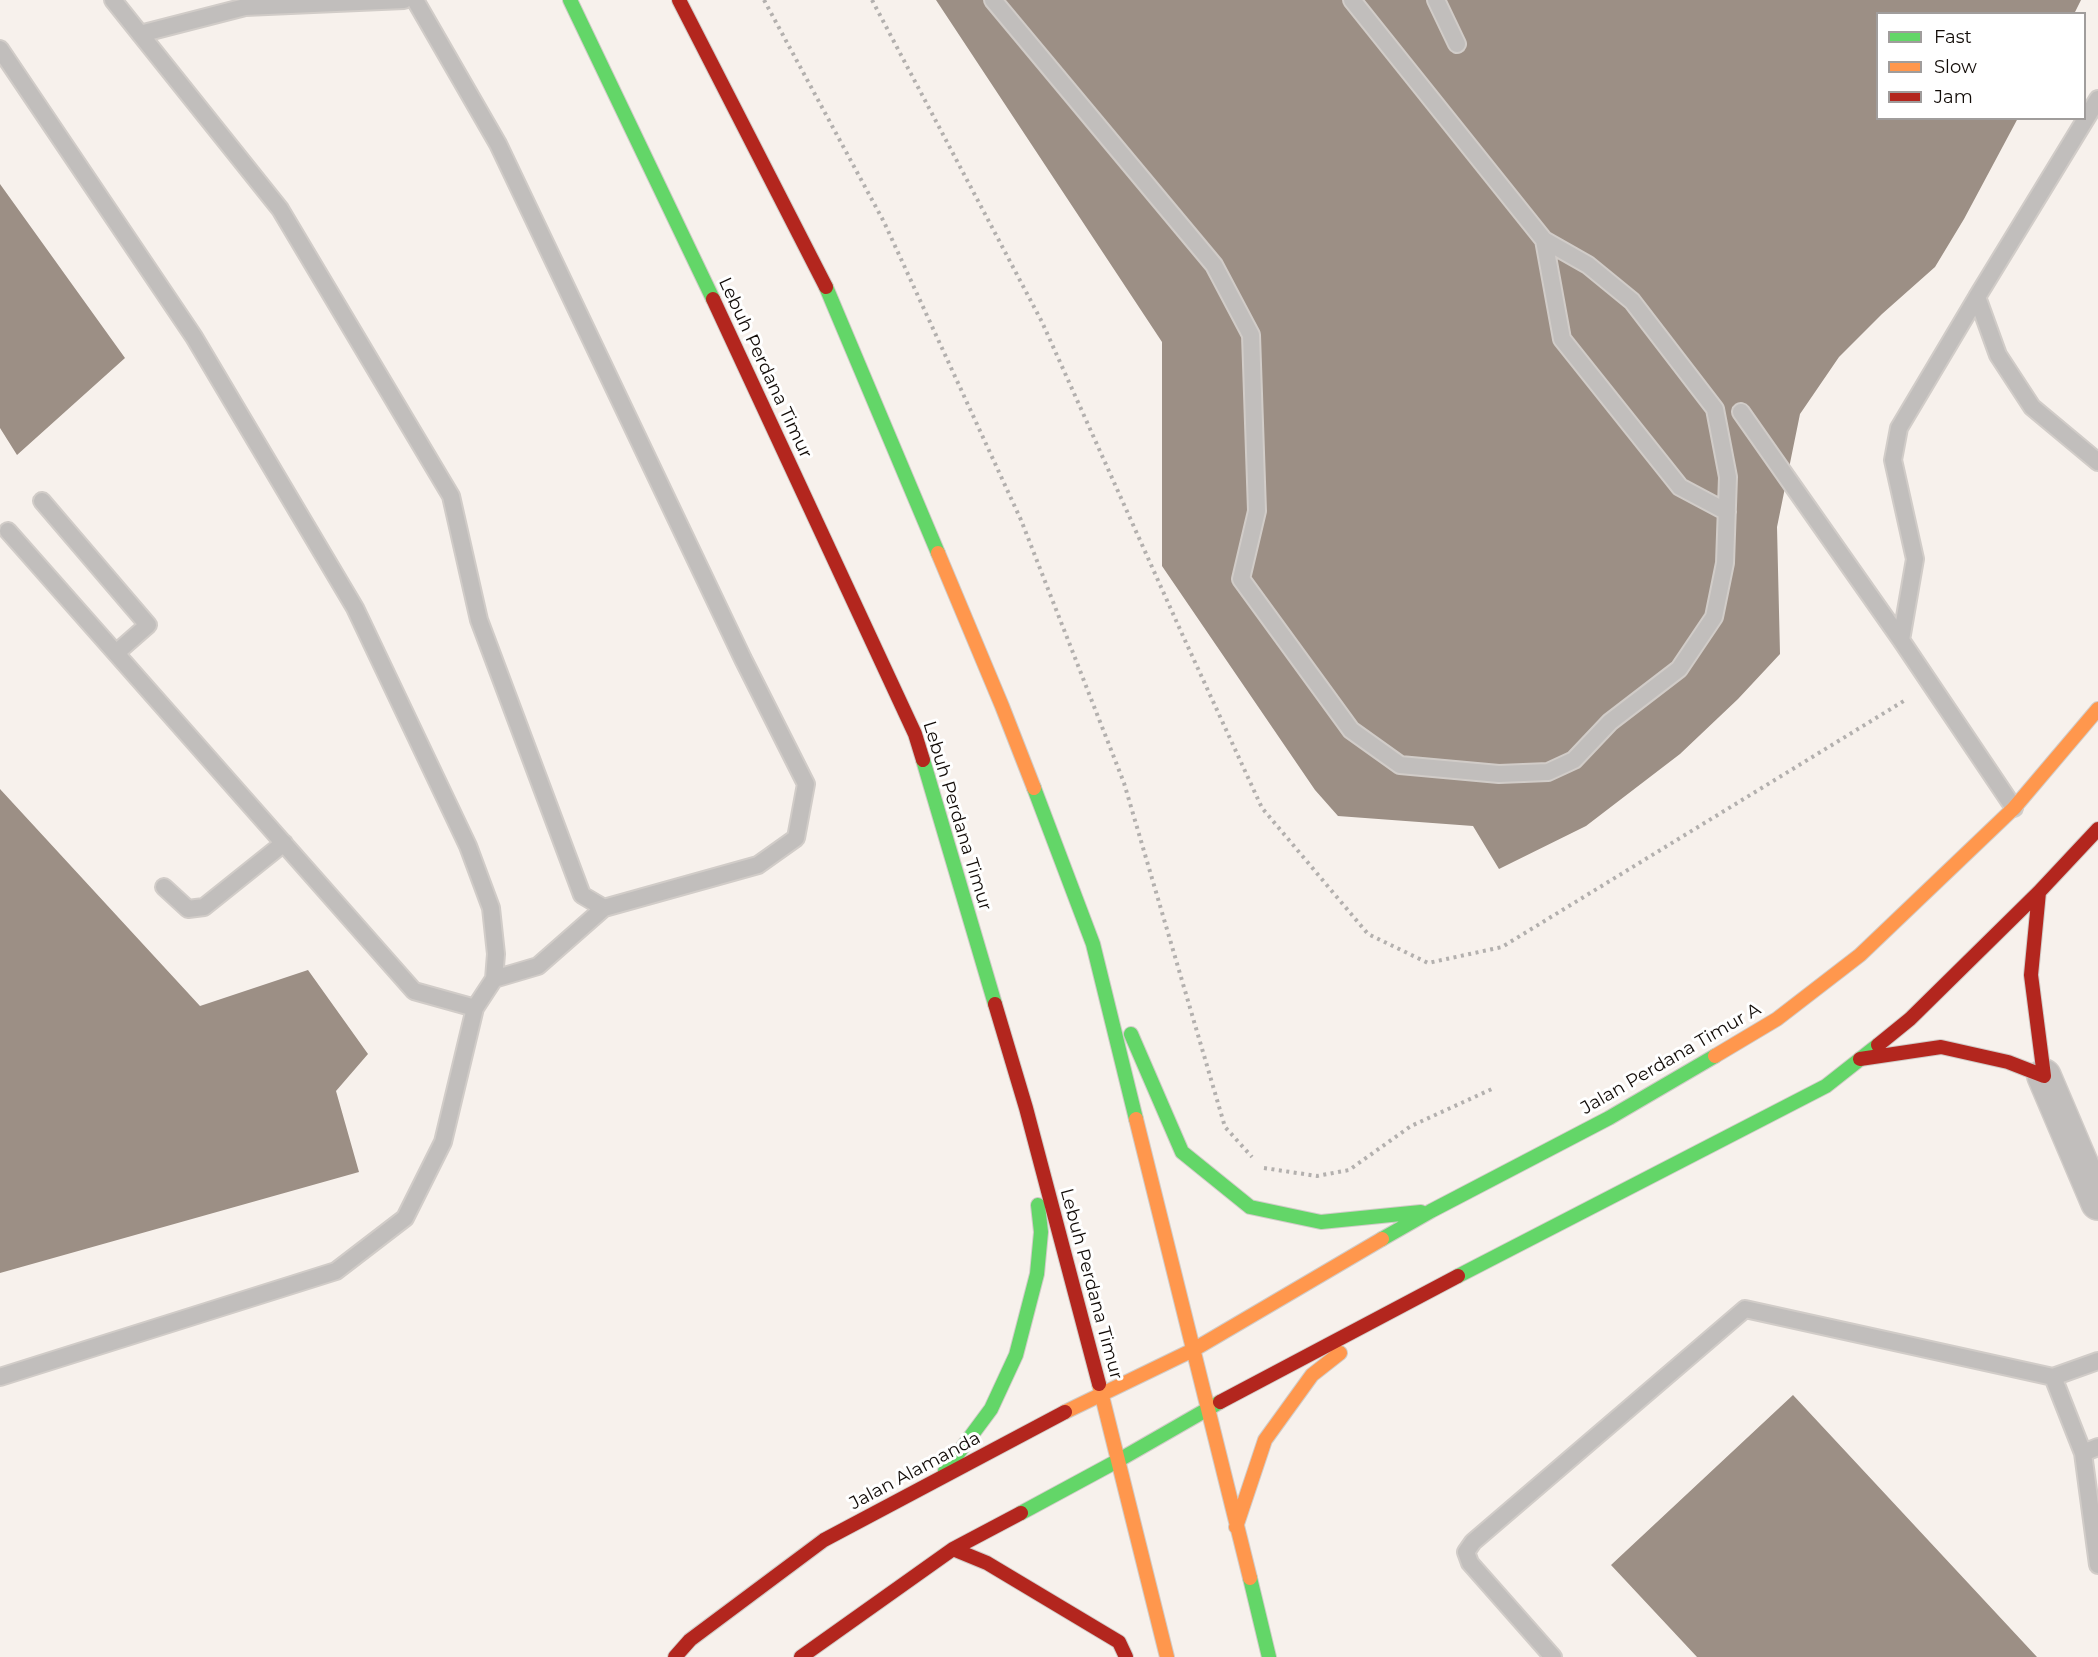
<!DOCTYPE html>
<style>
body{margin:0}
#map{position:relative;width:2098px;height:1657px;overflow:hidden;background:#f7f1ec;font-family:Montserrat,sans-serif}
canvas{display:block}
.legend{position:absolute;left:1876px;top:12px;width:210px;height:108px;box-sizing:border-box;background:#fff;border:2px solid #a09d9c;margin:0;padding:8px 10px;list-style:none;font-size:18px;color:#110b07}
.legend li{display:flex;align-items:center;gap:12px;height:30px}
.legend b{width:30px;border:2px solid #a09d9c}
</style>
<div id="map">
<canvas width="2098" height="1657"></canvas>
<ul class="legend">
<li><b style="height:8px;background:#63d668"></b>Fast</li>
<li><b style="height:8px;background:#ff974d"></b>Slow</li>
<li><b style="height:8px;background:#b3261e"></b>Jam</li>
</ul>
</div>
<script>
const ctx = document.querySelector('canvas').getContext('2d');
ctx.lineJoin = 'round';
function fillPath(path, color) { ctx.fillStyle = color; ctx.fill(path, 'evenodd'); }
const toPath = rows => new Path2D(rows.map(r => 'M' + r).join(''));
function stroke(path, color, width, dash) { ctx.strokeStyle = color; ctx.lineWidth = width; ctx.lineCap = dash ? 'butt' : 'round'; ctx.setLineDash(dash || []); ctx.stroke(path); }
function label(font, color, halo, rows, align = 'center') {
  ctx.font = font + ' Montserrat,sans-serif'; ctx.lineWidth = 6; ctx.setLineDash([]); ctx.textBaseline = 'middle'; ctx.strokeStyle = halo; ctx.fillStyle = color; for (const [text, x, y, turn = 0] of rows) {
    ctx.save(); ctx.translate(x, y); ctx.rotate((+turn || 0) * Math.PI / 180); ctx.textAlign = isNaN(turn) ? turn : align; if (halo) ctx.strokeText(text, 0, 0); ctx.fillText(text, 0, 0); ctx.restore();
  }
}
fillPath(toPath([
 [936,0,2081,0,2074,14,1878,14,1878,118,2018,118,1964,219,1935,267,1882,314,1839,357,1800,414,1777,527,1780,654,1738,699,1680,754,1586,826,1499,869,1473,826,1338,816,1315,790,1162,566,1162,342],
 [0,184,125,358,17,455,0,428],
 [0,789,200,1006,308,970,368,1054,336,1091,359,1172,0,1273],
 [1793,1395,2037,1657,1697,1657,1611,1565]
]), '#9c8f85');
const lane = toPath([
 [113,0,280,209,451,496,479,620,582,895,604,908,758,865,796,838,806,784,743,659,498,144,415,0],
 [993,0,1214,265,1251,335,1257,511,1241,579,1351,730,1400,765,1499,774,1548,772,1574,760,1610,722,1679,669,1714,617,1725,563,1728,477,1715,409,1632,301,1588,265,1544,240,1352,0],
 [1436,0,1457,44],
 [140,34,245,7,404,0],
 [0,49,194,337,355,608,468,846,491,908,496,954,494,979,475,1008,443,1142,405,1218,336,1271,0,1377],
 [2098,99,1977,297,1998,355,2032,407,2098,462],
 [1544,240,1562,339,1680,487,1727,512],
 [1741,412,1901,640,2014,808],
 [42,501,148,625,116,653],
 [8,531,414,991,475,1008],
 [1901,640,1915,559,1893,460,1899,428,1977,297],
 [164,887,188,909,204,907,284,843],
 [494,979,538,966,604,908],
 [2053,1377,2083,1453],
 [2098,1447,2083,1453,2098,1565],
 [1553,1657,1470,1563,1466,1552,1473,1542,1745,1309,2053,1377,2098,1361]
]);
const street = toPath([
 [2044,1076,2098,1203]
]);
const fast = toPath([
 [570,0,713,299],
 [826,287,938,553],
 [923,760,995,1004],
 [1034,788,1093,944,1136,1119],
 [1131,1034,1182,1152,1250,1207,1321,1222,1421,1212],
 [1382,1239,1431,1211,1609,1118,1715,1056],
 [1458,1276,1826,1086,1878,1045],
 [945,1471,991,1409,1016,1355,1037,1274,1041,1232,1038,1205],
 [1021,1513,1119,1460,1220,1402],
 [1250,1578,1269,1657]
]);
const slow = toPath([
 [938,553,1002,706,1034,788],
 [1715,1056,1777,1019,1860,955,2014,808,2098,709],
 [1136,1119,1250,1578],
 [1099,1384,1167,1657],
 [1065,1412,1193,1350,1382,1239],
 [1236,1527,1265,1440,1312,1375,1340,1353]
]);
const jam = toPath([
 [679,0,826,287],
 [713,299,915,734,923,760],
 [995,1004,1026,1108,1099,1384],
 [1878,1045,1910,1019,2039,892,2098,829],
 [1860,1059,1941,1047,2008,1062,2044,1076,2031,975,2039,892],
 [1220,1402,1458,1276],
 [953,1549,987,1563,1119,1642,1126,1657],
 [675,1657,690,1640,824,1540,1065,1412],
 [801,1657,953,1549,1021,1513]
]);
stroke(lane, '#d1ccc8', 20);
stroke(street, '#d1ccc8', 36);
stroke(fast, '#d1ccc8', 16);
stroke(slow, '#d1ccc8', 16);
stroke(jam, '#d1ccc8', 16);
stroke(toPath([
 [764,0,884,222,1021,520,1124,783,1225,1127,1252,1157],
 [872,0,1042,322,1183,636,1262,808,1368,934,1428,963,1502,947,1907,699],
 [1264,1168,1317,1176,1349,1170,1411,1126,1492,1089]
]), '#b3b0ae', 4, [3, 4.5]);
stroke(lane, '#c1bebc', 16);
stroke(street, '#c1bebc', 33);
stroke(fast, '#63d668', 14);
stroke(slow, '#ff974d', 14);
stroke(jam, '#b3261e', 14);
label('18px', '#110b07', '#fff', [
 ["Lebuh Perdana Timur",765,368,65],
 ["Lebuh Perdana Timur",957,816,73],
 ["Jalan Perdana Timur A",1671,1059,-30],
 ["Lebuh Perdana Timur",1091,1284,75],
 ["Jalan Alamanda",915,1471,-28]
]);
</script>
